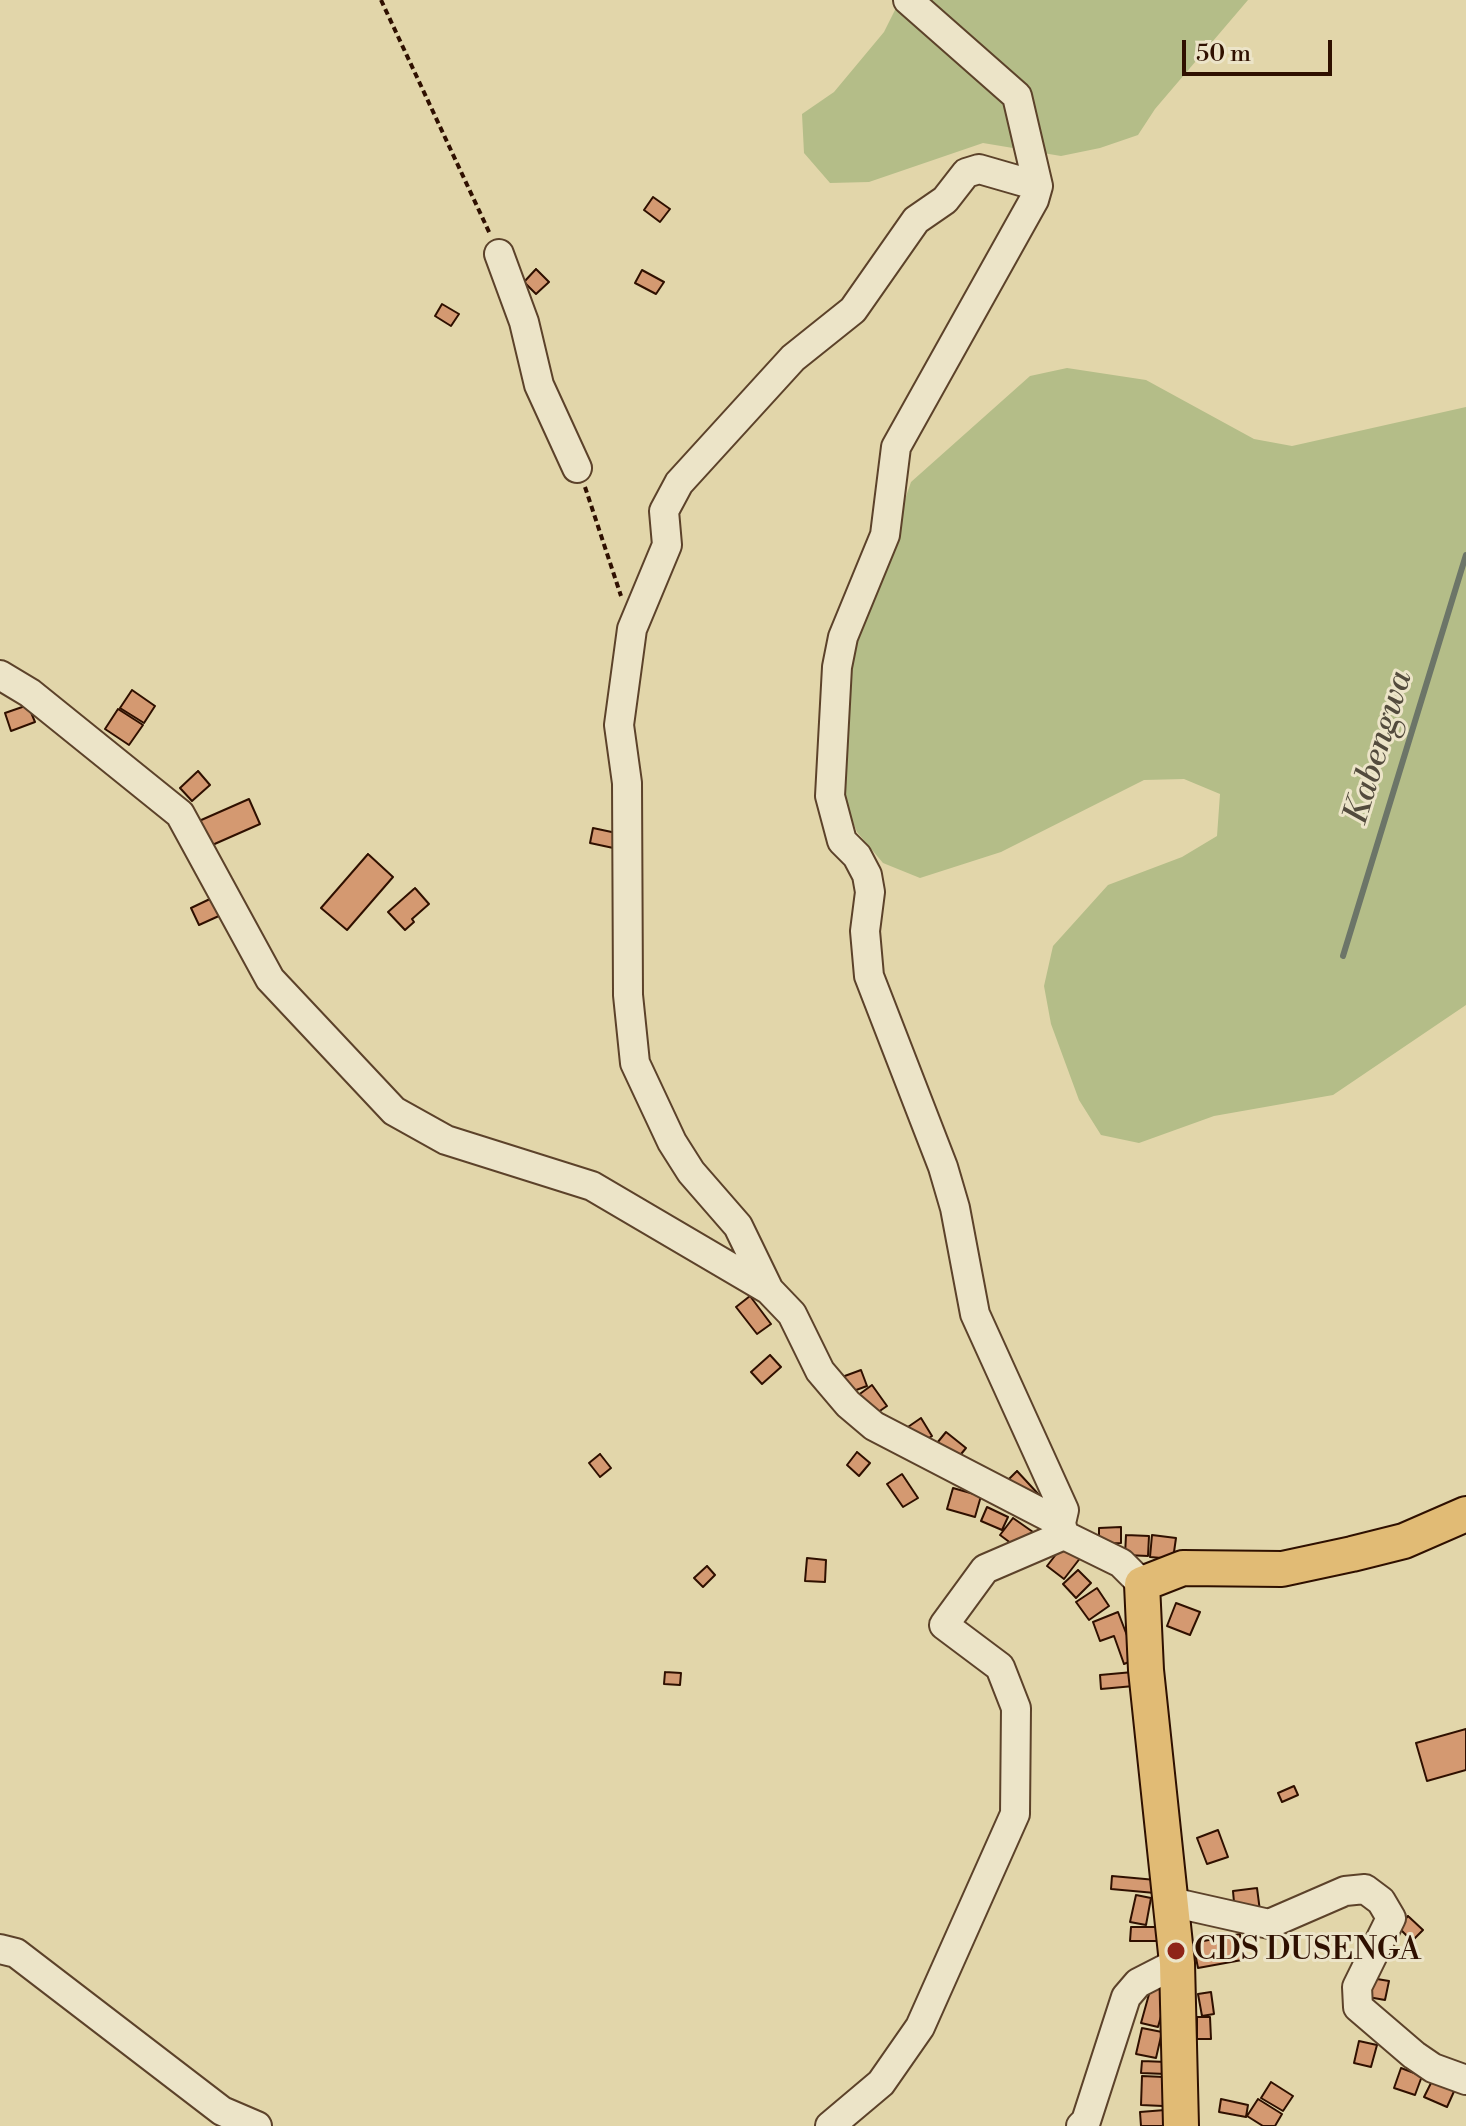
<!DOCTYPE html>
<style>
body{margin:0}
#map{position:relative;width:1466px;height:2126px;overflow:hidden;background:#e2d6aa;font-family:"Libre Bodoni",serif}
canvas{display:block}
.scale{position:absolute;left:1182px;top:40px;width:150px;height:36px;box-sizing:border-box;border:4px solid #2f1000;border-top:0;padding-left:10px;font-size:24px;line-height:28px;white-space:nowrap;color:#2f1000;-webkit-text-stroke:6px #ece4c8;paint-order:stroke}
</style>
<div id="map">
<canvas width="1466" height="2126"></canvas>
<div class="scale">50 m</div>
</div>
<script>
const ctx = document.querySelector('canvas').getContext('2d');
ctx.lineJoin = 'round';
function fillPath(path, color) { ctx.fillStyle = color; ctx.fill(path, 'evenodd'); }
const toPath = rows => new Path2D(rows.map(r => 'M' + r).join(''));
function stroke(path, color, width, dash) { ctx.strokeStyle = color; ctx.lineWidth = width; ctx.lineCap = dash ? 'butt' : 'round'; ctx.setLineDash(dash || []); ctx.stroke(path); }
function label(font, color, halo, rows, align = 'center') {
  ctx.font = font + ' "Libre Bodoni",serif'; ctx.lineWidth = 6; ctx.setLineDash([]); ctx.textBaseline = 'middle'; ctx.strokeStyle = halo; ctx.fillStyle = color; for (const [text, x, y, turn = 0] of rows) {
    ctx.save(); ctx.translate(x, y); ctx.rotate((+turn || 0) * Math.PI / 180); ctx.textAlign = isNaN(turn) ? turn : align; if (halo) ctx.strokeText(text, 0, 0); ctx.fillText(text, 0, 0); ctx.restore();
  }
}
fillPath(toPath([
 [900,0,1248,0,1155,109,1138,135,1100,148,1061,156,983,143,869,182,830,183,804,153,802,114,834,92,884,32],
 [1067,368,1146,380,1254,439,1292,446,1466,407,1466,1005,1333,1095,1214,1116,1139,1143,1101,1135,1079,1100,1051,1024,1044,986,1053,946,1108,885,1182,857,1217,836,1220,794,1184,779,1144,780,1001,852,920,878,883,863,857,832,841,794,850,659,911,482,1030,376]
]), '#b4bd88');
stroke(toPath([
 [1343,956,1466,555]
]), '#6c7568', 6);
const building = toPath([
 [653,197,670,209,660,222,644,210,653,197],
 [536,269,549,282,536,294,524,282,536,269],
 [642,270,664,282,656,294,635,283,642,270],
 [442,304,459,314,451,326,435,316,442,304],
 [132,690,155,706,144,723,120,708,132,690],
 [28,705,35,722,11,731,5,713,28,705],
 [118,709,143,725,129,745,105,729,118,709],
 [198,771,210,785,192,801,180,788,198,771],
 [249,799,260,824,210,846,199,821,249,799],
 [593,828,621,834,618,849,590,843,593,828],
 [368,854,393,877,347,930,321,908,368,854],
 [415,888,429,904,412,919,414,922,405,930,388,912,415,888],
 [212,898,221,915,199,925,191,908,212,898],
 [750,1296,771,1324,757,1334,736,1307,750,1296],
 [770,1355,781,1367,762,1384,751,1372,770,1355],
 [861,1370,867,1386,848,1393,842,1377,861,1370],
 [872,1385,887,1406,871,1417,857,1396,872,1385],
 [921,1418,932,1436,916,1447,905,1429,921,1418],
 [946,1432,966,1448,953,1464,933,1448,946,1432],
 [857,1452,870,1463,859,1476,847,1465,857,1452],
 [600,1454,611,1468,600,1477,589,1463,600,1454],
 [1017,1471,1041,1497,1007,1481,1017,1471],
 [902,1474,918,1498,903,1507,887,1484,902,1474],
 [953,1488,981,1496,975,1517,947,1509,953,1488],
 [987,1507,1008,1517,1002,1530,981,1521,987,1507],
 [1013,1518,1033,1532,1020,1550,1000,1535,1013,1518],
 [1121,1527,1121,1543,1099,1544,1099,1528,1121,1527],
 [1126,1535,1149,1536,1148,1556,1125,1555,1126,1535],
 [1152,1535,1176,1538,1173,1559,1150,1557,1152,1535],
 [1064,1544,1081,1557,1064,1579,1047,1566,1064,1544],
 [807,1558,826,1560,825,1582,805,1581,807,1558],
 [707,1566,715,1575,703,1587,694,1578,707,1566],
 [1078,1570,1091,1583,1076,1598,1063,1584,1078,1570],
 [1097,1588,1109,1606,1089,1620,1076,1602,1097,1588],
 [1176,1603,1200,1612,1190,1635,1167,1626,1176,1603],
 [1118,1612,1136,1659,1124,1664,1114,1636,1100,1641,1093,1622,1118,1612],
 [665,1672,681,1673,680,1685,664,1684,665,1672],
 [1133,1672,1134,1686,1101,1689,1100,1675,1133,1672],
 [1466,1729,1466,1770,1427,1781,1416,1743,1466,1729],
 [1294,1786,1298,1795,1282,1802,1278,1793,1294,1786],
 [1218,1830,1228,1857,1207,1864,1197,1838,1218,1830],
 [1112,1876,1156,1880,1155,1893,1111,1889,1112,1876],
 [1257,1888,1260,1911,1235,1914,1233,1891,1257,1888],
 [1136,1895,1151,1898,1146,1925,1130,1922,1136,1895],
 [1408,1916,1423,1930,1412,1941,1398,1927,1408,1916],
 [1131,1927,1158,1927,1158,1941,1130,1941,1131,1927],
 [1240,1934,1242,1960,1198,1968,1193,1943,1240,1934],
 [1371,1978,1389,1981,1385,2000,1368,1997,1371,1978],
 [1151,1987,1168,1991,1158,2027,1141,2023,1151,1987],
 [1211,1992,1214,2014,1202,2016,1198,1994,1211,1992],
 [1197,2017,1210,2017,1211,2039,1197,2039,1197,2017],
 [1142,2028,1162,2032,1156,2058,1136,2054,1142,2028],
 [1359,2041,1377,2045,1371,2067,1354,2063,1359,2041],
 [1142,2061,1167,2062,1166,2074,1141,2073,1142,2061],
 [1401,2068,1422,2076,1415,2095,1394,2088,1401,2068],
 [1142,2076,1164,2077,1163,2106,1141,2105,1142,2076],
 [1434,2077,1456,2087,1447,2107,1424,2097,1434,2077],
 [1271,2082,1293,2096,1283,2111,1261,2098,1271,2082],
 [1221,2099,1248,2105,1246,2117,1219,2112,1221,2099],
 [1258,2099,1282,2114,1275,2126,1263,2126,1247,2116,1258,2099],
 [1165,2110,1166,2126,1141,2126,1140,2112,1165,2110]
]);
fillPath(building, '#d49971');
stroke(building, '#2f1000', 2);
const minor = toPath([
 [908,0,1017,96,1038,186,1034,200,896,447,885,535,843,637,837,667,830,796,842,841,857,856,867,875,870,892,865,931,869,976,943,1167,955,1208,975,1314,1064,1510,1061,1523,1064,1535,1121,1563,1142,1584],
 [499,254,524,322,539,385,577,468],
 [0,675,30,693,180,814,270,979,394,1111,446,1140,592,1186,769,1290,792,1314,820,1371,848,1404,874,1426,1061,1523],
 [769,1290,738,1226,691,1172,672,1142,635,1063,628,995,627,783,619,725,632,629,667,545,664,511,679,483,793,358,853,310,916,220,945,200,966,173,979,169,1038,186],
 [1171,1902,1269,1924,1345,1891,1365,1889,1381,1901,1391,1918,1357,1987,1358,2007,1414,2055,1433,2068,1466,2080],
 [0,1949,16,1953,222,2111,257,2126],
 [830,2126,881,2083,920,2027,1015,1814,1016,1708,1000,1667,944,1625,985,1569,1064,1535],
 [1081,2126,1086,2121,1126,1997,1138,1983,1177,1963]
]);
const major = toPath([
 [1181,2126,1177,1963,1146,1670,1142,1584,1183,1568,1282,1569,1352,1554,1404,1541,1466,1514]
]);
stroke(minor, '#5c422a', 32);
stroke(major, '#2f1000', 38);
stroke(toPath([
 [381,0,490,234],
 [585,487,621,596]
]), '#2f1000', 4, [6, 4]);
stroke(minor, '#ece4c8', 28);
stroke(major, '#e1bb75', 34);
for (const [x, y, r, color] of [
 [1176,1951,10,"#8f2418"]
]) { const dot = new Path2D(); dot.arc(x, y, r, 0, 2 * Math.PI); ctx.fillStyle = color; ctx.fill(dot); stroke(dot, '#ece4c8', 3); }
label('32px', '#2f1000', '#ece4c8', [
 ["CDS DUSENGA",1194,1951]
], 'left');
label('italic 34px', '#534b3d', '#ece4c8', [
 ["Kabengwa",1380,748,-73]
]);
</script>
